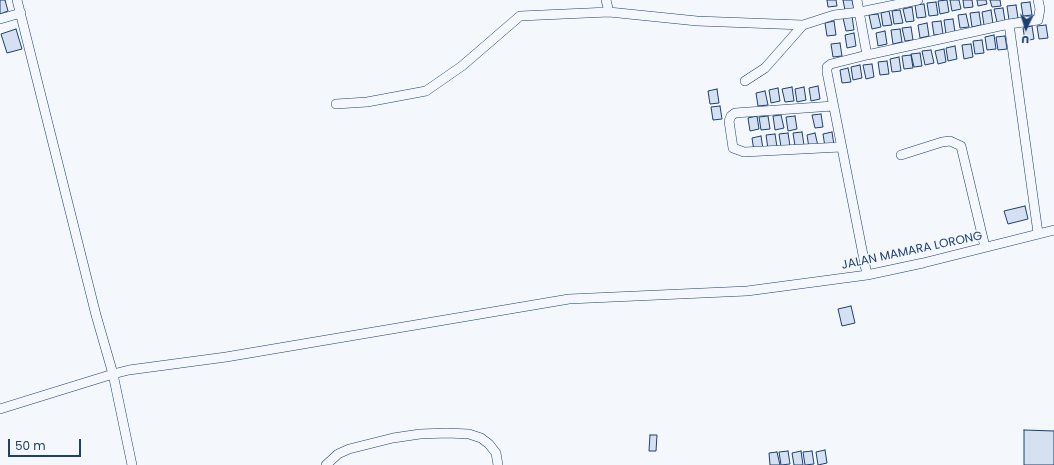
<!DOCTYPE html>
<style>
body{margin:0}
#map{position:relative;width:1054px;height:465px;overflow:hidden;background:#f4f7fb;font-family:Poppins,sans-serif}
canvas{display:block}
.north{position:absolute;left:1006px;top:8px;width:40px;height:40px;-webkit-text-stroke:3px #f4f7fb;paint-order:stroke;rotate:184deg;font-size:11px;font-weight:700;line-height:16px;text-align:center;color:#1d3f73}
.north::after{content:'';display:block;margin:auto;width:14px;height:18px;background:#1d3f73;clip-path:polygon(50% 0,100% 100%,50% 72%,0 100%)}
.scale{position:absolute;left:8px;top:439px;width:73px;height:18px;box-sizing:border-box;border:2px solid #1d3f73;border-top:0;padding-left:5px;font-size:12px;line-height:14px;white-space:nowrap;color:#1d3f73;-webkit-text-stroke:3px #f4f7fb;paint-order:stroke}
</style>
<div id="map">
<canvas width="1054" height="465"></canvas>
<div class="north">U</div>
<div class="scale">50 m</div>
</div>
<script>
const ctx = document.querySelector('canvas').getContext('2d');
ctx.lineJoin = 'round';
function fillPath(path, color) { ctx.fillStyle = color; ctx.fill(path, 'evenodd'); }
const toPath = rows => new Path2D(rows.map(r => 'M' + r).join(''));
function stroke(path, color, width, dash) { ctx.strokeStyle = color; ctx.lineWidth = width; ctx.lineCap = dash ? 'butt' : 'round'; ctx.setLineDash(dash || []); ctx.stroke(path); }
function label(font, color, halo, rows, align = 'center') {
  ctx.font = font + ' Poppins,sans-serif'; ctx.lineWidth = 3; ctx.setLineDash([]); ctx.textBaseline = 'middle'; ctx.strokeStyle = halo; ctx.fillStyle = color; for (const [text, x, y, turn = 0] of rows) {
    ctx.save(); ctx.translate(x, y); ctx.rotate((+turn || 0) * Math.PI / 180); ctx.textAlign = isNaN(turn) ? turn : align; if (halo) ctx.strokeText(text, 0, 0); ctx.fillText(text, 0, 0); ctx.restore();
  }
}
const building = toPath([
 [0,0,5,0,8,11,0,14,0,0],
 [827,0,836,0,837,6,828,7,827,0],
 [843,0,852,0,854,9,845,10,843,0],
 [947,0,949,12,940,14,938,1,947,0],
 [950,0,959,0,961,9,952,11,950,0],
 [963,0,972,0,973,7,964,8,963,0],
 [977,0,986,0,987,4,978,6,977,0],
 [990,0,1000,0,1001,6,992,7,990,0],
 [936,2,938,15,929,16,927,3,936,2],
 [1030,2,1032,15,1023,16,1021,3,1030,2],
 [924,4,926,17,917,18,915,5,924,4],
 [1016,5,1018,18,1009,20,1007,6,1016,5],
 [912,7,914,21,906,22,903,9,912,7],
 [1003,8,1005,21,997,22,994,9,1003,8],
 [900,10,903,23,894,24,892,11,900,10],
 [991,10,993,24,984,25,982,12,991,10],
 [889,11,892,25,883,26,881,13,889,11],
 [979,12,981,25,972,27,970,13,979,12],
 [878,14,881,27,872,29,869,15,878,14],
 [966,14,969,27,960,28,958,15,966,14],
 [852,16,854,30,846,31,843,18,852,16],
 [953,19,955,32,946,34,944,20,953,19],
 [834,21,836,35,827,36,825,23,834,21],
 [941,21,943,34,934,35,932,22,941,21],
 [927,23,929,36,920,38,918,25,927,23],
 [1046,25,1048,38,1039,39,1037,26,1046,25],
 [1032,26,1034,39,1025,41,1023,28,1032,26],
 [911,27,913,40,905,41,902,28,911,27],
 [16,29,22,49,7,53,1,34,16,29],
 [900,29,902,42,893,44,891,30,900,29],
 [885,31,887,44,878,46,876,33,885,31],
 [854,33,856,46,847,48,845,35,854,33],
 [994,35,996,49,987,50,985,37,994,35],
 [1005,36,1007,49,998,50,996,37,1005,36],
 [982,40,984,53,975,54,973,41,982,40],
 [840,43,842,56,833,57,831,44,840,43],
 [971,44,973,57,964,59,962,45,971,44],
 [955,46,957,59,948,61,946,48,955,46],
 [944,49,946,62,938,64,935,51,944,49],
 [931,50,934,63,925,65,922,51,931,50],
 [920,53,922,66,914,67,911,54,920,53],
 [911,55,913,68,904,69,902,56,911,55],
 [899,57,901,71,892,72,890,59,899,57],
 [887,61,889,74,880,75,878,62,887,61],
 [872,64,874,77,866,79,863,65,872,64],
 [860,65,862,78,853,80,851,67,860,65],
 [848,68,851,82,842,83,840,70,848,68],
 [818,86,820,99,811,101,809,88,818,86],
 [792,87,794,101,785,102,782,89,792,87],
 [804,87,806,100,797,102,795,89,804,87],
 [778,88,780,101,771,103,769,90,778,88],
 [717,89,719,103,710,104,708,91,717,89],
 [765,91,768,105,758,106,756,93,765,91],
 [720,106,722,119,713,120,711,107,720,106],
 [821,114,823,127,815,128,812,115,821,114],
 [781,115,784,128,775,130,773,116,781,115],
 [757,116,759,129,750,131,748,118,757,116],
 [768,116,770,129,761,130,759,117,768,116],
 [795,116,797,129,788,131,786,117,795,116],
 [802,132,804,145,795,146,793,133,802,132],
 [832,132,834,145,825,147,823,134,832,132],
 [788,133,790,146,781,147,779,134,788,133],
 [815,133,818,146,809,148,807,135,815,133],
 [775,134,777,147,768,149,766,135,775,134],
 [761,136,763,149,754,151,752,138,761,136],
 [1025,206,1028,219,1008,224,1004,211,1025,206],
 [851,306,855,323,842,326,838,309,851,306],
 [1024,430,1054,431,1054,465,1024,465,1024,430],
 [650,435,657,435,656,451,649,451,650,435],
 [825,450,827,463,818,465,816,452,825,450],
 [788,451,790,464,781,465,779,452,788,451],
 [801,451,803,465,794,465,792,453,801,451],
 [812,451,814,464,805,465,803,452,812,451],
 [777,452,780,465,770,465,769,453,777,452]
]);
fillPath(building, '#d5e0f0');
stroke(building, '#1d3f73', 1);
const minor = toPath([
 [17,0,96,315,113,374,132,465],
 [606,0,609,12,697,21,803,25],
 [857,0,867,55,1009,24,1038,20,1040,9,1038,0],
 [0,19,21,13],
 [1009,24,1038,233],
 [867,55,831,64,827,67,827,72,867,275],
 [745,81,765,68,803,25,834,15,860,12,918,0],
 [336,104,367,102,426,91,462,66,520,16,609,12],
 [833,106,735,113,731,116,729,121,733,148,744,152,841,147],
 [901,155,942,142,950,141,961,146,985,247],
 [0,409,113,374,129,370,226,357,569,299,747,291,867,275,923,263,1054,230],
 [326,465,338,454,349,449,393,438,420,434,447,433,469,434,481,438,489,444,496,453,498,465]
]);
stroke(minor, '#1d3f73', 10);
stroke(minor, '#f4f7fb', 9);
label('12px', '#1d3f73', '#f4f7fb', [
 ["JALAN MAMARA LORONG",912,251,-12]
]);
</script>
